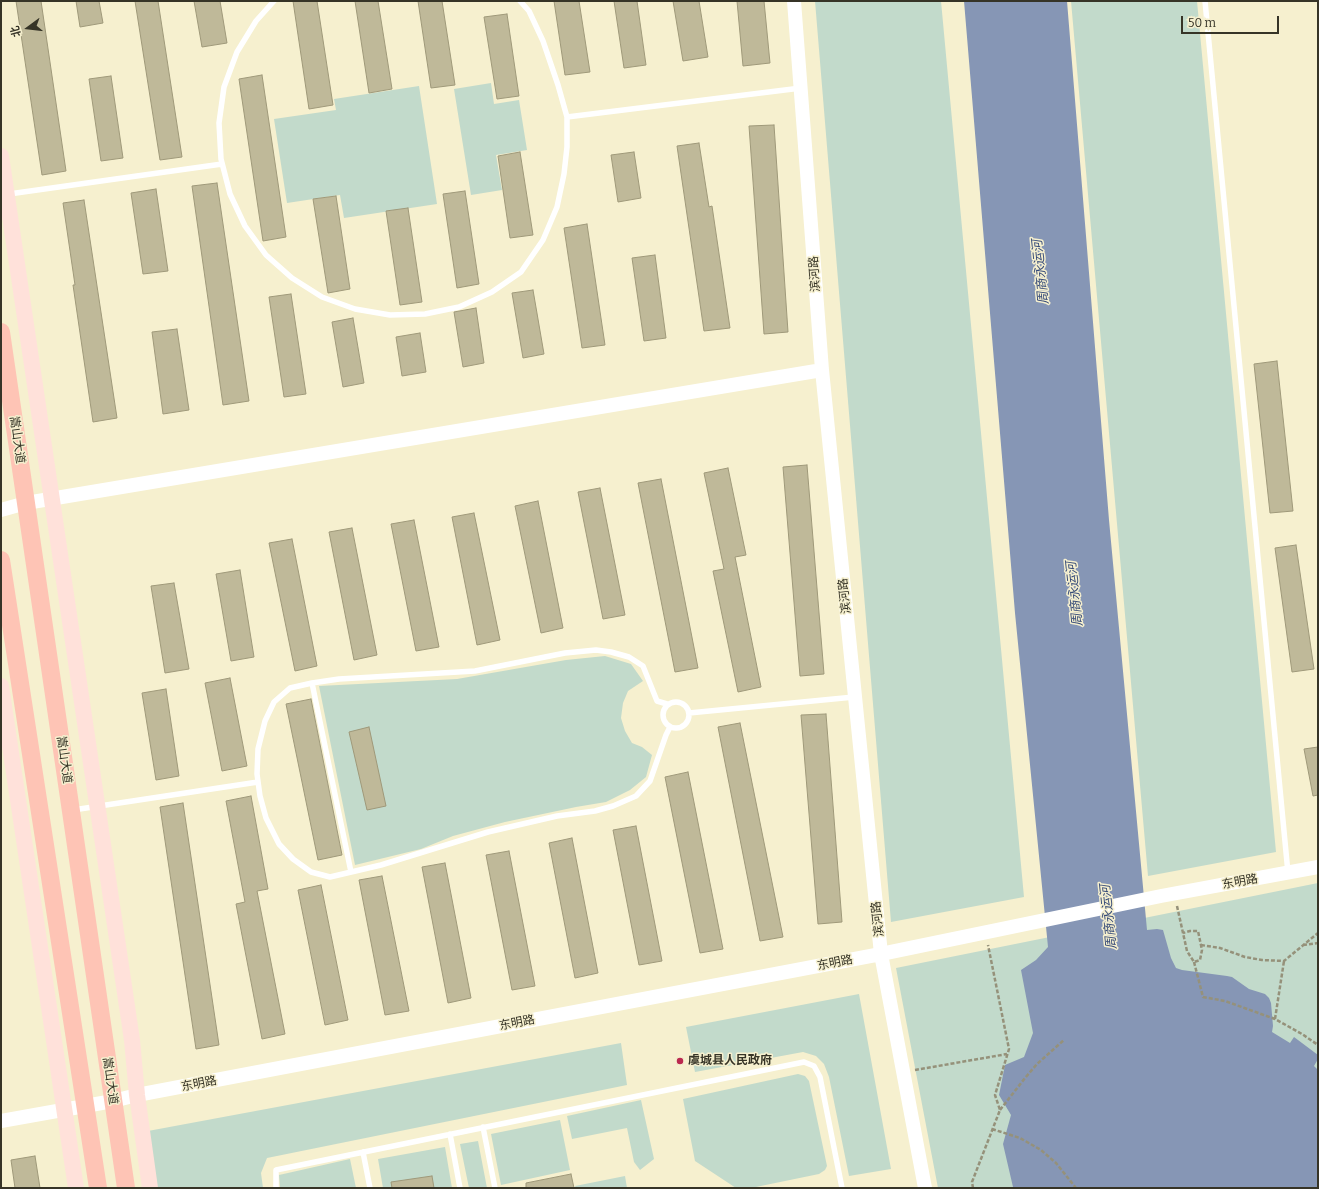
<!DOCTYPE html>
<meta charset="utf-8">
<style>
body{margin:0}
#map{position:relative;width:1319px;height:1189px;overflow:hidden;background:#f6f0cf;font-family:Bitter,"Noto Sans SC",serif}
canvas{display:block}
.frame{position:absolute;inset:0;border:2px solid #363427;pointer-events:none}
.north{position:absolute;left:8px;top:8px;width:40px;height:40px;-webkit-text-stroke:3px #f6f0cf;paint-order:stroke;rotate:255deg;font-size:11px;font-weight:700;line-height:16px;text-align:center;color:#363427}
.north::after{content:'';display:block;margin:auto;width:14px;height:18px;background:#363427;clip-path:polygon(50% 0,100% 100%,50% 72%,0 100%)}
.scale{position:absolute;left:1181px;top:16px;width:98px;height:18px;box-sizing:border-box;border:2px solid #363427;border-top:0;padding-left:5px;font-size:12px;line-height:14px;white-space:nowrap;color:#363427;-webkit-text-stroke:3px #f6f0cf;paint-order:stroke}
</style>
<div id="map">
<canvas width="1319" height="1189"></canvas>
<div class="frame"></div>
<div class="north">北</div>
<div class="scale">50 m</div>
</div>
<script>
const ctx = document.querySelector('canvas').getContext('2d');
ctx.lineJoin = 'round';
function fillPath(path, color) { ctx.fillStyle = color; ctx.fill(path, 'evenodd'); }
const toPath = rows => new Path2D(rows.map(r => 'M' + r).join(''));
function stroke(path, color, width, dash) { ctx.strokeStyle = color; ctx.lineWidth = width; ctx.lineCap = dash ? 'butt' : 'round'; ctx.setLineDash(dash || []); ctx.stroke(path); }
function label(font, color, halo, rows, align = 'center') {
  ctx.font = font + ' Bitter,"Noto Sans SC",serif'; ctx.lineWidth = 3; ctx.setLineDash([]); ctx.textBaseline = 'middle'; ctx.strokeStyle = halo; ctx.fillStyle = color; for (const [text, x, y, turn = 0] of rows) {
    ctx.save(); ctx.translate(x, y); ctx.rotate((+turn || 0) * Math.PI / 180); ctx.textAlign = isNaN(turn) ? turn : align; if (halo) ctx.strokeText(text, 0, 0); ctx.fillText(text, 0, 0); ctx.restore();
  }
}
fillPath(toPath([
 [815,1,941,1,1024,897,891,922],
 [1071,1,1197,1,1276,852,1148,876],
 [491,83,494,104,519,100,527,150,496,155,502,190,471,195,454,89],
 [419,86,437,204,344,218,340,195,287,203,274,119,336,110,334,99],
 [605,656,631,664,643,681,628,691,623,703,621,718,625,731,632,743,642,747,652,755,646,777,630,790,606,802,576,807,505,822,453,836,421,849,355,865,319,686,457,679,566,660],
 [1318,883,1318,1188,938,1188,896,968],
 [859,994,891,1169,849,1176,829,1077,824,1064,816,1056,803,1052,695,1072,686,1027],
 [621,1043,627,1085,267,1158,261,1173,263,1188,156,1188,148,1131],
 [798,1074,805,1076,809,1081,827,1166,825,1170,819,1174,751,1188,736,1188,695,1161,683,1099],
 [641,1100,654,1159,640,1170,634,1162,627,1128,572,1139,567,1116],
 [560,1120,570,1170,501,1185,491,1134],
 [478,1141,487,1188,469,1188,460,1144],
 [445,1147,452,1188,383,1188,378,1159],
 [350,1159,356,1188,280,1188,279,1175],
 [625,1176,627,1188,576,1188,575,1186]
]), '#c2dacb');
fillPath(toPath([
 [964,1,1067,1,1109,520,1147,930,1157,929,1163,930,1171,958,1176,968,1182,970,1227,976,1232,977,1249,989,1265,994,1269,998,1271,1003,1273,1026,1272,1032,1290,1043,1294,1037,1318,1055,1318,1059,1314,1066,1318,1070,1318,1188,1024,1188,1013,1187,1003,1144,1011,1115,999,1095,1005,1065,1024,1057,1033,1033,1021,970,1036,960,1048,947,1015,613]
]), '#8696b5');
const building = toPath([
 [16,1,41,1,66,171,42,175,16,1],
 [76,1,99,1,103,23,80,27,76,1],
 [135,1,158,1,182,157,160,160,135,1],
 [194,1,220,1,227,43,202,47,194,1],
 [293,1,317,1,333,105,309,109,293,1],
 [355,1,378,1,392,89,369,93,355,1],
 [418,1,442,1,455,85,431,88,418,1],
 [554,1,579,1,590,72,565,75,554,1],
 [614,1,637,1,646,65,624,68,614,1],
 [673,1,699,1,708,57,683,61,673,1],
 [737,1,764,1,770,63,743,66,737,1],
 [507,14,519,96,497,99,484,17,507,14],
 [262,75,286,237,263,241,239,79,262,75],
 [111,76,123,158,101,161,89,79,111,76],
 [774,125,788,332,764,334,749,126,774,125],
 [699,143,709,207,712,206,730,328,704,331,677,146,699,143],
 [520,152,533,235,510,238,498,156,520,152],
 [634,152,641,198,618,202,611,155,634,152],
 [217,183,249,401,223,405,192,186,217,183],
 [156,189,168,271,143,274,131,193,156,189],
 [465,191,479,284,457,288,443,194,465,191],
 [336,196,350,289,328,293,313,199,336,196],
 [84,200,117,418,93,422,73,285,75,285,63,203,84,200],
 [408,208,422,302,400,305,386,211,408,208],
 [587,224,605,345,582,348,564,228,587,224],
 [655,255,666,338,644,341,632,258,655,255],
 [533,290,544,354,523,358,512,293,533,290],
 [291,294,306,394,284,397,269,297,291,294],
 [476,308,484,363,463,367,454,312,476,308],
 [353,318,364,383,343,387,332,322,353,318],
 [177,329,189,410,163,414,152,332,177,329],
 [420,333,426,372,402,376,396,337,420,333],
 [1277,361,1293,511,1270,513,1254,364,1277,361],
 [807,465,824,674,800,676,783,467,807,465],
 [728,468,746,555,735,557,761,687,738,692,713,571,724,569,704,473,728,468],
 [661,479,698,668,675,672,638,483,661,479],
 [600,488,625,615,603,619,578,492,600,488],
 [538,501,563,628,541,633,515,506,538,501],
 [474,513,500,640,477,645,452,517,474,513],
 [414,520,439,647,416,651,391,524,414,520],
 [352,528,377,655,354,660,329,532,352,528],
 [292,539,317,666,295,671,269,543,292,539],
 [1296,545,1314,669,1292,672,1275,548,1296,545],
 [240,570,254,657,231,661,216,574,240,570],
 [174,583,189,669,165,673,151,586,174,583],
 [230,678,247,766,222,771,205,683,230,678],
 [166,689,179,776,156,780,142,693,166,689],
 [311,699,342,855,318,860,286,704,311,699],
 [826,714,842,922,818,924,801,715,826,714],
 [740,723,783,937,760,941,718,727,740,723],
 [369,727,386,806,367,810,349,732,369,727],
 [1318,747,1318,795,1313,796,1304,749,1318,747],
 [688,772,723,949,700,953,665,777,688,772],
 [251,796,268,889,257,891,285,1034,262,1039,236,904,245,902,226,801,251,796],
 [183,803,219,1045,196,1049,160,807,183,803],
 [636,826,662,961,639,965,613,830,636,826],
 [572,838,598,973,575,978,549,843,572,838],
 [509,851,535,986,512,990,486,855,509,851],
 [445,863,471,998,448,1003,422,867,445,863],
 [382,876,409,1011,385,1015,359,880,382,876],
 [321,885,348,1020,325,1025,298,890,321,885],
 [35,1156,40,1188,15,1188,11,1160,35,1156],
 [571,1174,574,1188,526,1188,526,1183,571,1174],
 [432,1176,434,1188,392,1188,391,1182,432,1176]
]);
fillPath(building, '#bfb999');
stroke(building, '#9f997a', 1);
stroke(toPath([
 [1177,906,1187,951,1194,962,1200,960,1202,950,1198,931,1190,931,1183,933],
 [1201,945,1220,948,1245,957,1262,960,1284,961,1318,933],
 [1303,945,1318,943],
 [1194,962,1203,997,1225,1001,1275,1019,1302,1034,1318,1045],
 [1275,1019,1284,961],
 [915,1070,1007,1054],
 [1000,1110,1025,1078,1037,1064,1064,1040],
 [992,1129,1020,1138,1041,1150,1056,1163,1076,1188],
 [973,1188,972,1182,1000,1110,995,1095,1009,1049,988,945]
]), '#95917a', 2.5, [4, 2]);
stroke(toPath([
 [274,1,256,21,237,52,224,87,219,123,221,159,230,194,245,226,266,255,292,278,322,297,355,309,390,315,425,314,459,307,492,292,521,272,543,240,557,207,564,174,567,147,567,117,558,85,543,41,529,11,520,1],
 [1205,1,1288,873],
 [567,117,801,88],
 [9,194,222,164],
 [312,683,351,872],
 '663 715a13 13 0 1 1 26 0a13 13 0 1 1-26 0Z',
 [667,704,657,701,643,666,629,657,611,652,596,650,565,653,475,671,339,679,312,683,290,688,274,702,265,721,258,749,257,774,260,796,266,818,279,844,293,859,311,872,330,877,381,865,488,832,557,816,595,811,613,806,636,796,650,781,666,735,670,727],
 [689,713,854,697],
 [73,810,258,782],
 [483,1127,495,1188],
 [450,1134,460,1188],
 [363,1152,370,1188],
 [276,1188,276,1170,804,1062,814,1066,820,1077,842,1188]
]), '#fff', 5.5);
stroke(toPath([
 [794,1,822,370,881,954,925,1188],
 [1,510,26,503,822,370],
 [1,1121,113,1101,137,1095,881,954,1161,896,1318,867]
]), '#fff', 14);
stroke(toPath([
 [1,156,132,1040,137,1095,150,1188],
 [1,686,76,1188]
]), '#ffe1da', 16);
stroke(toPath([
 [1,332,126,1188],
 [1,560,98,1188]
]), '#fec4b5', 18);
for (const [x, y, r, color] of [
 [680,1061,4,"#ba294f"]
]) { const dot = new Path2D(); dot.arc(x, y, r, 0, 2 * Math.PI); ctx.fillStyle = color; ctx.fill(dot); stroke(dot, '#f6f0cf', 1.5); }
label('12px', '#363427', '#f6f0cf', [
 ["滨河路",815,274,-94],
 ["嵩山大道",17,440,82],
 ["滨河路",845,596,-96],
 ["嵩山大道",64,760,82],
 ["东明路",1240,882,-10],
 ["滨河路",878,919,-96],
 ["东明路",835,963,-11],
 ["东明路",517,1023,-11],
 ["嵩山大道",110,1081,82],
 ["东明路",199,1084,-11]
]);
label('bold 12px', '#363427', '#f6f0cf', [
 ["虞城县人民政府",688,1061]
], 'left');
label('italic 13px', '#354a78', '#f6f0cf', [
 ["周商永运河",1041,272,-96],
 ["周商永运河",1075,594,-96],
 ["周商永运河",1109,917,-96]
]);
</script>
